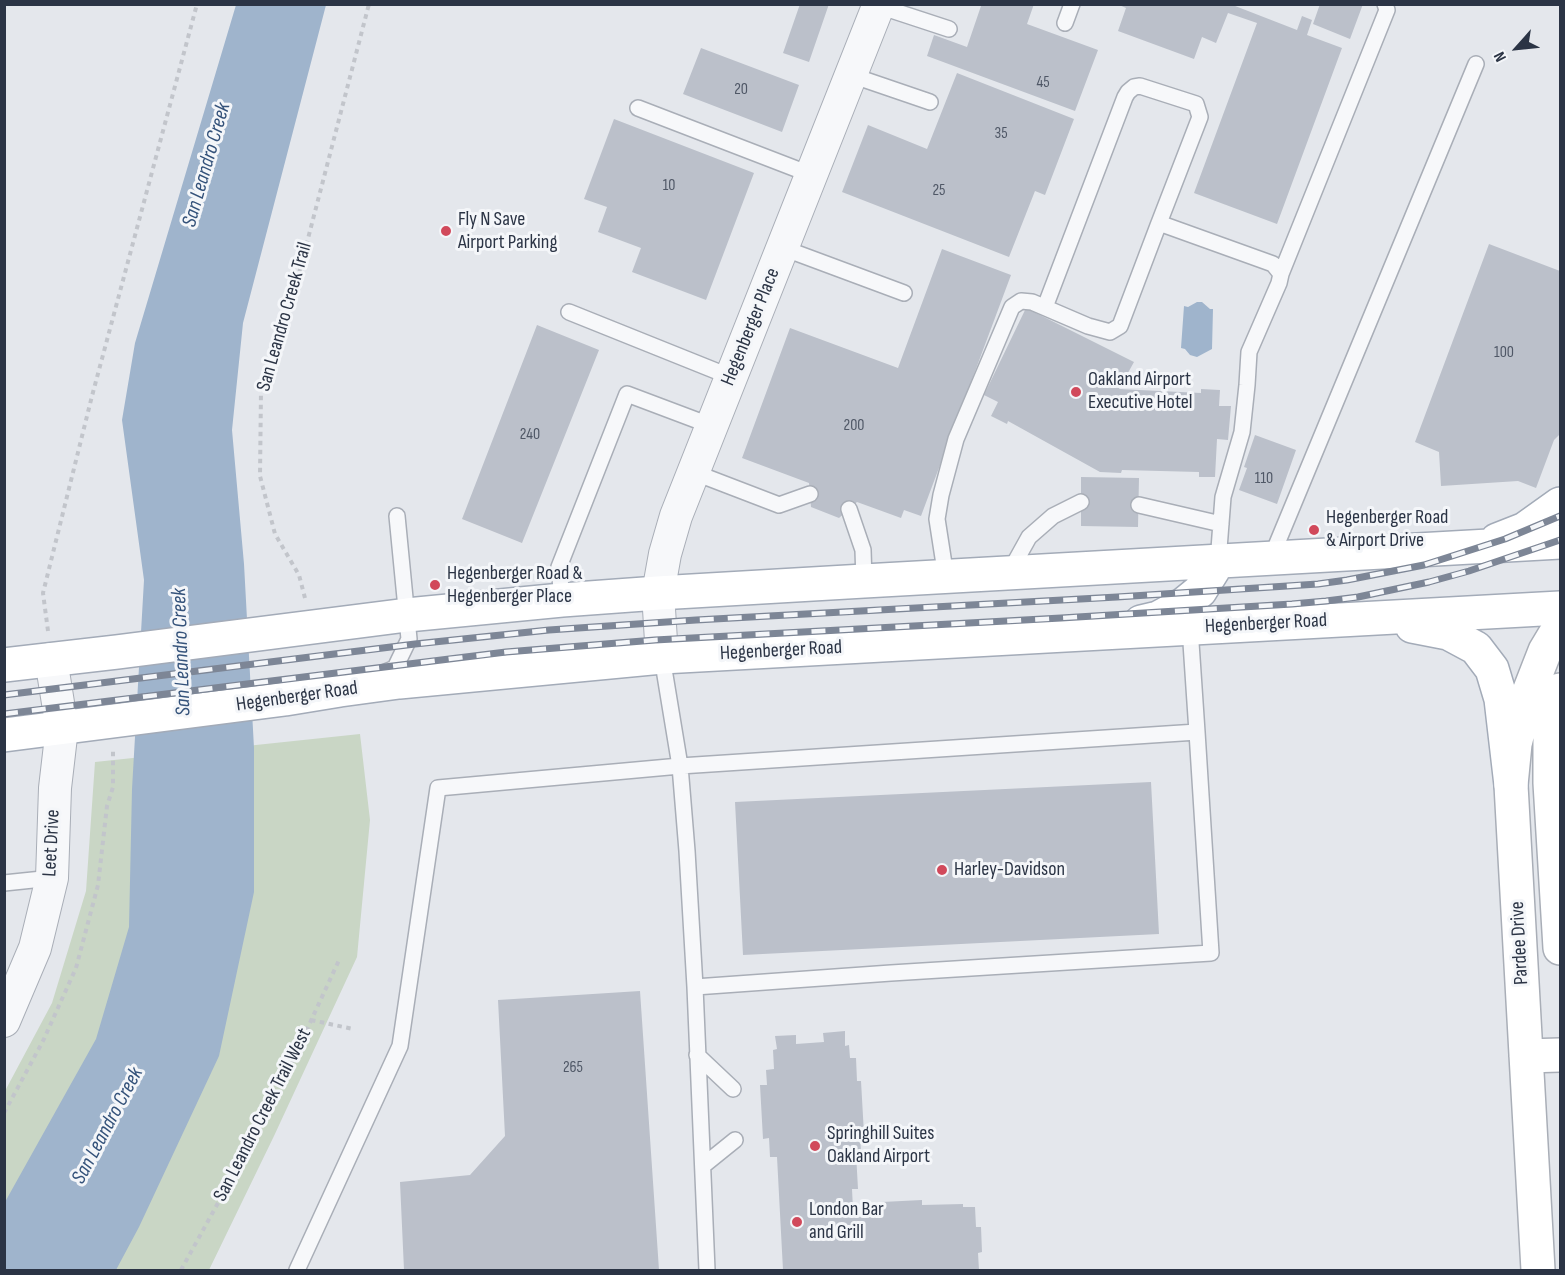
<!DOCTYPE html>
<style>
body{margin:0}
#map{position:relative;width:1565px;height:1275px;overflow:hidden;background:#e4e7ec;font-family:"Sofia Sans Condensed",sans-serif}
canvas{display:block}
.frame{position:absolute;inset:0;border:6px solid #2b3445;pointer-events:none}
.north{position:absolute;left:1487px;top:18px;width:60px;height:60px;-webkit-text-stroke:4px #f4f6f9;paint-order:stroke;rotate:243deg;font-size:16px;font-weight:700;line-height:24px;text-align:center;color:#2b3445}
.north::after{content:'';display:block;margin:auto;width:21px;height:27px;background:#2b3445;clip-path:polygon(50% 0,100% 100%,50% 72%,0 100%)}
</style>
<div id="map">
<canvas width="1565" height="1275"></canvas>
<div class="frame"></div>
<div class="north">N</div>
</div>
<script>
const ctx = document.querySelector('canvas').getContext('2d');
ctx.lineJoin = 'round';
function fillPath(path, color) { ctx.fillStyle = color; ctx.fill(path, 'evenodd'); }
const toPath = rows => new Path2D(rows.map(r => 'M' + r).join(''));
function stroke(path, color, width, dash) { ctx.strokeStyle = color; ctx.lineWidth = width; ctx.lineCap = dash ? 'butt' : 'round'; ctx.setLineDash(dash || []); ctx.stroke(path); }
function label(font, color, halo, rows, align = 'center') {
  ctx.font = font + ' "Sofia Sans Condensed",sans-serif'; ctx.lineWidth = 6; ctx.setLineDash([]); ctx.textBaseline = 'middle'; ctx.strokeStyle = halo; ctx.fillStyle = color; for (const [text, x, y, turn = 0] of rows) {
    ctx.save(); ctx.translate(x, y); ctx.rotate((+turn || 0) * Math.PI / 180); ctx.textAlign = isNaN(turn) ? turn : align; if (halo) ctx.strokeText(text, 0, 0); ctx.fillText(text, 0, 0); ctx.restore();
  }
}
fillPath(toPath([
 [360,734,370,820,357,957,274,1136,209,1270,5,1270,5,1091,52,1003,86,891,95,762]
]), '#c9d6c5');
fillPath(toPath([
 [236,5,326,5,243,323,232,430,244,564,254,748,254,892,219,1056,139,1227,116,1270,5,1270,5,1202,96,1039,129,927,132,789,144,580,122,420,135,343],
 [1197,302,1202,302,1210,309,1213,309,1212,349,1197,357,1190,355,1185,349,1181,348,1184,306,1188,307]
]), '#9fb4cc');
fillPath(toPath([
 [800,4,829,4,809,62,783,53],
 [977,4,1034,4,1027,24,1098,50,1075,111,927,56,934,35,967,47,981,6],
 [1117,4,1230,4,1297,30,1302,16,1312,20,1307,35,1342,48,1277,224,1194,193,1257,23,1228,13,1216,43,1202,37,1194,59,1118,31,1126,8],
 [1320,4,1363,4,1350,39,1313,24],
 [701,48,799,85,782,132,683,94],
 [957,73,1074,119,1045,195,1035,191,1009,257,842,192,868,125,927,149],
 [614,119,754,173,706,300,632,272,641,248,598,232,607,207,584,199],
 [1489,244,1560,271,1560,434,1554,440,1536,488,1518,481,1441,486,1439,452,1415,442],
 [942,249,1011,275,921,516,904,510,901,518,857,502,839,518,811,507,809,483,742,458,790,328,898,368],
 [1026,308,1134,362,1119,389,1201,393,1201,389,1220,390,1219,406,1231,406,1228,440,1217,439,1215,477,1199,477,1199,472,1122,470,1121,473,1100,472,1008,421,1007,424,991,416,998,402,984,395],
 [537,325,599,350,522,543,462,519],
 [1255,435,1296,450,1277,504,1239,490,1247,468,1244,467],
 [1081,477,1139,478,1138,527,1081,526],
 [1151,782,1159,934,743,955,735,802],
 [640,991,659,1270,404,1270,400,1182,470,1175,505,1136,498,1000],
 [845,1031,845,1046,849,1045,850,1058,856,1058,857,1081,861,1081,864,1134,860,1134,861,1153,856,1153,858,1189,852,1189,853,1209,882,1207,882,1202,922,1200,922,1205,963,1204,963,1207,975,1207,976,1227,981,1227,982,1252,978,1253,979,1270,783,1270,777,1157,770,1157,769,1138,763,1139,760,1085,767,1085,766,1070,774,1069,773,1050,777,1049,775,1036,796,1035,796,1044,824,1042,823,1033]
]), '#bbc0ca');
const lane = toPath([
 [879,6,949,29],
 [1065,23,1072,4],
 [851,75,930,102],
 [638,108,812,175],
 [783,248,904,293],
 [1281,274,1387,10,1385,4],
 [1045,307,1125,97,1128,92,1134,87,1140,86,1196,104,1200,117,1159,223],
 [569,312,731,377],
 [693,472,779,505,810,494],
 [1139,505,1221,524],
 [849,509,863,550,864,581],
 [1271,558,1476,64],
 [1009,573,1029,537,1053,516,1081,502],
 [946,577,937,519,941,495,956,439,1012,307,1021,301,1032,302,1088,326,1110,332,1120,326,1159,223,1273,264,1281,274,1279,283,1249,352,1247,385,1242,432,1223,497,1218,562],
 [562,600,559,567,627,394,712,426],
 [1190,628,1197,732],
 [662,657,680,766,687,851,695,987],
 [378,675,395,668,409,639,397,516],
 [4,883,52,878],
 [697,1055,733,1089],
 [704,1165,735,1140],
 [297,1270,400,1046,438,788,680,766,1197,732,1211,953,891,973,695,987,707,1270]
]);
const street = toPath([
 [662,657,658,593,665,554,676,516,879,4],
 [4,1021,35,948,52,878,55,788,62,728,51,659]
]);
const secondary = toPath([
 [1560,690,1550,733,1550,783,1560,948],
 [1526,1056,1560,1055],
 [1538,1270,1511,785,1515,744,1527,697,1545,651,1560,626]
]);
const primary = toPath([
 [1497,540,1525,529,1560,504],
 [1141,622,1158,618,1184,604,1200,591,1218,562],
 [1412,626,1448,633,1476,648,1492,669,1501,699,1511,785],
 [4,665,117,652,407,615,562,600,658,593,864,581,1560,542],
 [4,735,285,699,340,690,399,682,662,657,1560,608]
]);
stroke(lane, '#a9aeb7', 18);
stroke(street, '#a9aeb7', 34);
stroke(secondary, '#a9aeb7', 36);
stroke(primary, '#a3abb8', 36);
stroke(toPath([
 [305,598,299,575,275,534,260,476,261,391,298,277,369,4],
 [48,631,43,593,92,396,197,4],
 [311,1020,353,1029],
 [4,1113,43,1041,76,968,98,885,107,806,113,787,113,751],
 [181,1270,271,1107,340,958]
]), '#c2c5cb', 4, [4.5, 4.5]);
stroke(lane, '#f7f8fa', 15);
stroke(street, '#f7f8fa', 32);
stroke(secondary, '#fff', 33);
stroke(primary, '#fff', 33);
const rail = toPath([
 [4,695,415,644,549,630,696,620,1117,597,1318,584,1347,580,1424,565,1505,539,1560,516],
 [4,714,506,652,655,640,1061,618,1292,604,1326,601,1358,597,1429,582,1469,571,1560,540]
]);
stroke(rail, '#7d8696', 7);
stroke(rail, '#f4f6f9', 4.5, [14]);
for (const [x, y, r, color] of [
 [446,231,6,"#d1495b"],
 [1076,392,6,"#d1495b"],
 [1314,530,6,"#d1495b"],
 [435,585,6,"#d1495b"],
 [942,870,6,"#d1495b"],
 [815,1146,6,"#d1495b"],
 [797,1222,6,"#d1495b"]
]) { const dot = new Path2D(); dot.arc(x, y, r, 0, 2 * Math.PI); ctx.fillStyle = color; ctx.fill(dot); stroke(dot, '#f4f6f9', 2); }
label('16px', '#4f5766', null, [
 ["45",1043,83],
 ["20",741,90],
 ["35",1001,134],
 ["10",669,186],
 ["25",939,191],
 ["100",1504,353],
 ["200",854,426],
 ["240",530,435],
 ["110",1264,479],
 ["265",573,1068]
]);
label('20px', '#2b3445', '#f4f6f9', [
 ["Fly N Save",458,220],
 ["Airport Parking",458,243],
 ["Oakland Airport",1088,380],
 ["Executive Hotel",1088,403],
 ["Hegenberger Road",1326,518],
 ["& Airport Drive",1326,541],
 ["Hegenberger Road &",447,574],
 ["Hegenberger Place",447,597],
 ["Harley-Davidson",954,870],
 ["Springhill Suites",827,1134],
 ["Oakland Airport",827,1157],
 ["London Bar",809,1210],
 ["and Grill",809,1233]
], 'left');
label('20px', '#2b3445', '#f4f6f9', [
 ["San Leandro Creek Trail",285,317,-74],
 ["Hegenberger Place",751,327,-68],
 ["Hegenberger Road",1266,624,-3],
 ["Hegenberger Road",781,651,-3],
 ["Hegenberger Road",297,697,-8],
 ["Leet Drive",52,843,-87],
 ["Pardee Drive",1520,943,-93],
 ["San Leandro Creek Trail West",263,1115,-63]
]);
label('italic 21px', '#34527a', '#f4f6f9', [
 ["San Leandro Creek",207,165,-74],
 ["San Leandro Creek",182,652,-92],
 ["San Leandro Creek",108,1126,-62]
]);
</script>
